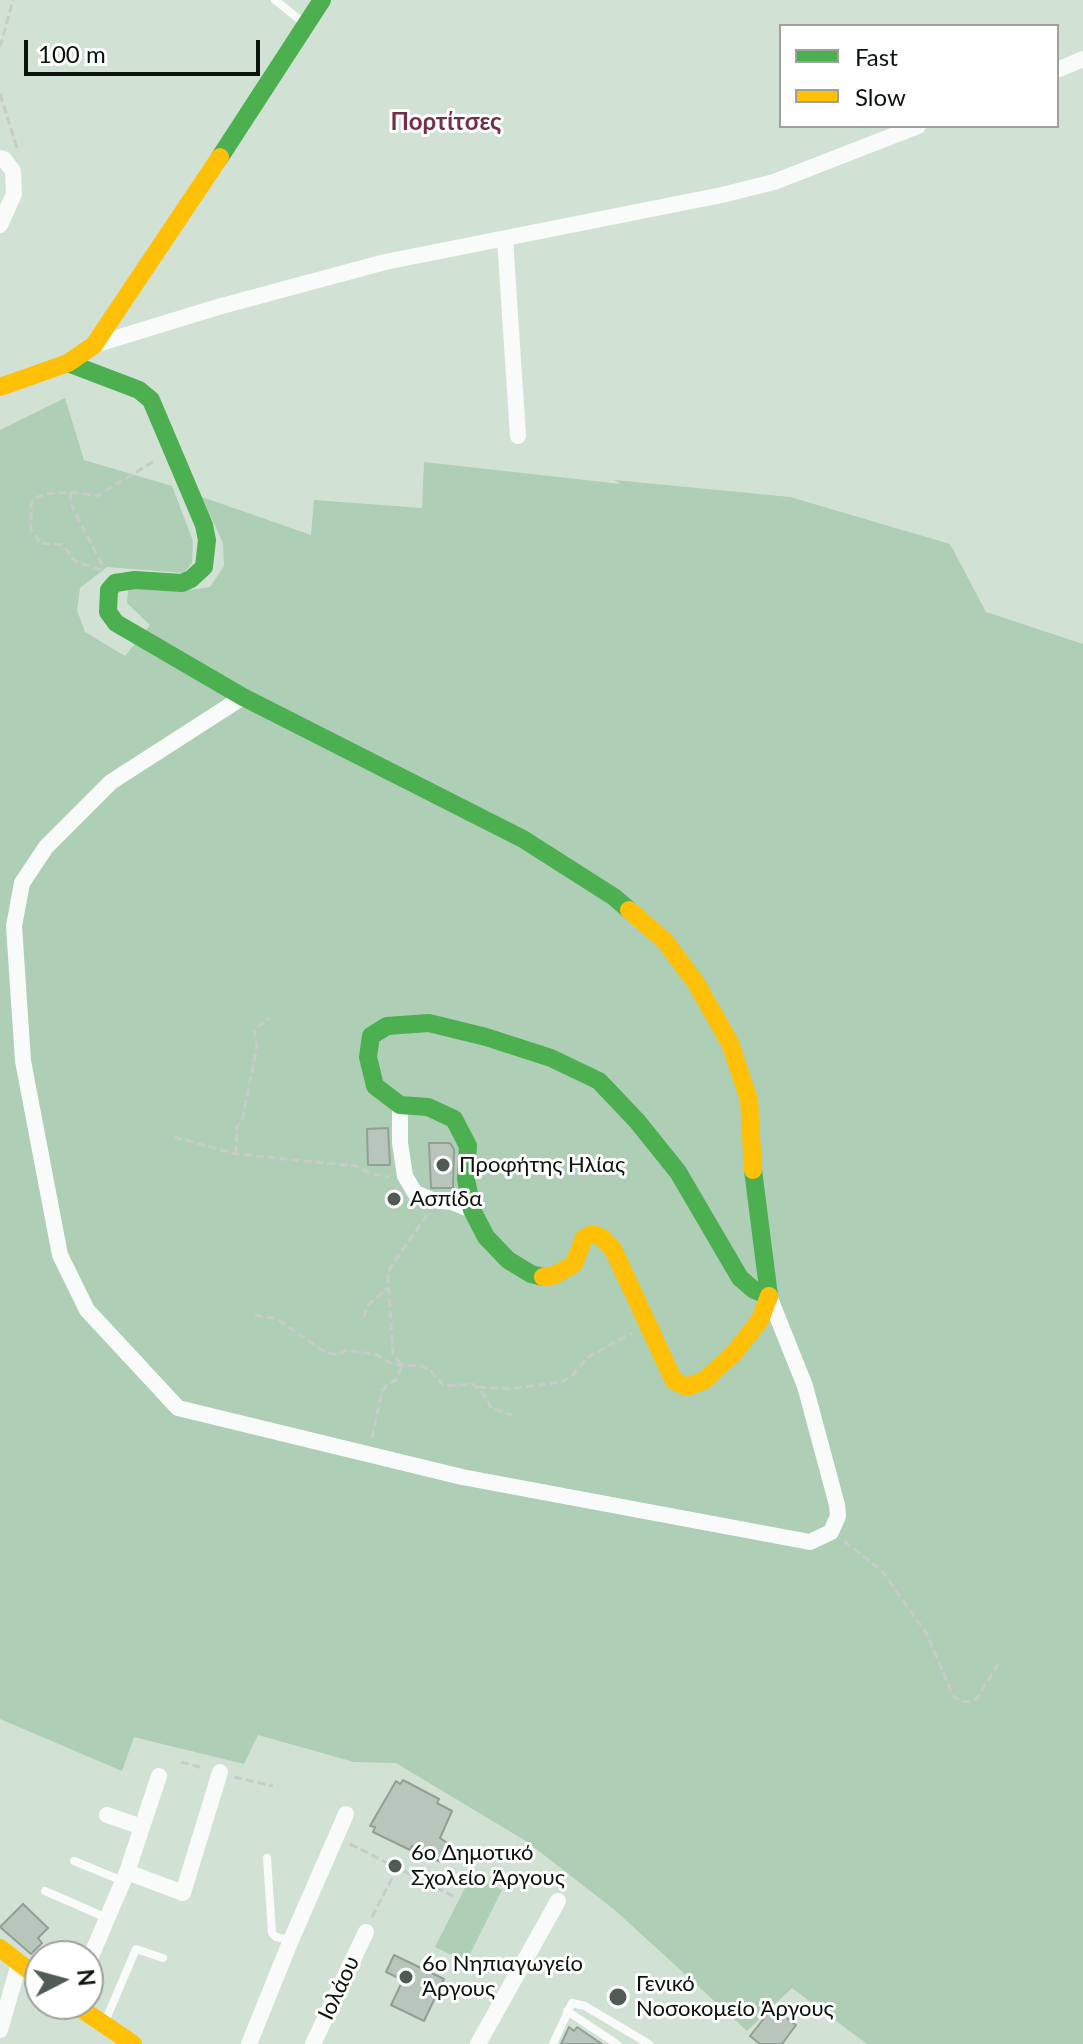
<!DOCTYPE html>
<meta charset="utf-8">
<style>
body{margin:0}
#map{position:relative;width:1083px;height:2044px;overflow:hidden;background:#d1e2d5;font-family:Lato,sans-serif}
canvas{display:block}
.legend{position:absolute;left:779px;top:24px;width:280px;height:104px;box-sizing:border-box;background:#fff;border:2px solid #9da19e;margin:0;padding:10px 14px;list-style:none;font-size:24px;color:#0a140d}
.legend li{display:flex;align-items:center;gap:16px;height:40px}
.legend b{width:40px;border:2px solid #9da19e}
.north{position:absolute;left:24px;top:1940px;width:80px;height:80px;box-sizing:border-box;background:#fff;border:2px solid #9da19e;border-radius:50%;rotate:84deg;font-size:22px;font-weight:700;line-height:32px;text-align:center;color:#0a140d}
.north::after{content:'';display:block;margin:auto;width:28px;height:36px;background:#505c53;clip-path:polygon(50% 0,100% 100%,50% 72%,0 100%)}
.scale{position:absolute;left:24px;top:40px;width:236px;height:36px;box-sizing:border-box;border:4px solid #0a140d;border-top:0;padding-left:10px;font-size:24px;line-height:28px;white-space:nowrap;color:#0a140d;-webkit-text-stroke:6px #fff;paint-order:stroke}
</style>
<div id="map">
<canvas width="1083" height="2044"></canvas>
<ul class="legend">
<li><b style="height:10px;background:#4caf50"></b>Fast</li>
<li><b style="height:10px;background:#ffc107"></b>Slow</li>
</ul>
<div class="north">N</div>
<div class="scale">100 m</div>
</div>
<script>
const ctx = document.querySelector('canvas').getContext('2d');
ctx.lineJoin = 'round';
function fillPath(path, color) { ctx.fillStyle = color; ctx.fill(path, 'evenodd'); }
const toPath = rows => new Path2D(rows.map(r => 'M' + r).join(''));
function stroke(path, color, width, dash) { ctx.strokeStyle = color; ctx.lineWidth = width; ctx.lineCap = dash ? 'butt' : 'round'; ctx.setLineDash(dash || []); ctx.stroke(path); }
function label(font, color, halo, rows, align = 'center') {
  ctx.font = font + ' Lato,sans-serif'; ctx.lineWidth = 6; ctx.setLineDash([]); ctx.textBaseline = 'middle'; ctx.strokeStyle = halo; ctx.fillStyle = color; for (const [text, x, y, turn = 0] of rows) {
    ctx.save(); ctx.translate(x, y); ctx.rotate((+turn || 0) * Math.PI / 180); ctx.textAlign = isNaN(turn) ? turn : align; if (halo) ctx.strokeText(text, 0, 0); ctx.fillText(text, 0, 0); ctx.restore();
  }
}
fillPath(toPath([
 [65,398,84,460,172,486,193,541,192,563,184,573,107,567,80,588,77,610,85,632,125,656,150,625,127,603,128,591,138,585,183,591,210,587,224,566,223,543,202,497,311,535,314,500,422,508,424,462,621,484,614,480,790,497,950,544,986,612,1083,644,1083,2044,867,2044,792,1988,747,2031,616,1911,526,1841,396,1763,354,1762,258,1735,244,1764,134,1737,122,1771,0,1719,0,430],
 [472,1874,502,1890,466,1962,435,1947]
]), '#aeceb6');
const building = toPath([
 [388,1128,390,1165,368,1165,367,1129,388,1128],
 [429,1143,450,1143,454,1149,453,1188,431,1188,429,1143],
 [403,1780,439,1799,437,1803,452,1811,440,1838,449,1844,440,1862,412,1846,410,1850,373,1832,375,1827,370,1826,396,1781,400,1784,403,1780],
 [23,1904,48,1928,38,1938,42,1943,31,1954,0,1927,23,1904],
 [394,1955,444,1979,424,2021,391,2005,403,1980,386,1972,394,1955],
 [770,2011,775,2015,778,2011,796,2025,782,2044,760,2044,750,2036,770,2011],
 [569,2027,574,2031,577,2027,602,2044,561,2044,569,2027]
]);
fillPath(building, '#b8c5bb');
stroke(building, '#929f95', 2);
stroke(toPath([
 [0,47,13,0],
 [0,94,17,148],
 [71,492,70,501,75,513,104,568],
 [101,570,75,561,63,545,40,543,31,529,31,505,35,498,46,494,71,492,97,496,156,460],
 [174,1137,236,1154,355,1166,373,1174,389,1177],
 [236,1154,237,1127,242,1121,257,1046,254,1030,269,1018],
 [255,1315,277,1319,325,1352,338,1355,347,1350,377,1355,394,1365,421,1366,429,1369,444,1386,473,1384,484,1395,491,1408,512,1415],
 [364,1317,367,1306,388,1288],
 [478,1387,509,1389,561,1382,571,1377,588,1357,632,1333],
 [372,1438,382,1391,388,1384,396,1380,402,1365,393,1355,388,1275,390,1268,427,1215],
 [844,1541,882,1571,927,1634,953,1696,961,1701,971,1702,977,1698,999,1663],
 [181,1762,203,1768],
 [234,1777,273,1786],
 [350,1844,453,1896],
 [372,1917,398,1867]
]), '#c7ccc8', 3, [8, 4]);
stroke(toPath([
 [275,0,305,24],
 [267,1858,272,1933,276,1937,291,1940],
 [74,1861,123,1881],
 [45,1891,107,1918],
 [567,2011,617,2044],
 [104,2024,136,1949,163,1958],
 [553,2044,572,2003,585,2006,649,2044]
]), '#f8fbf9', 8);
stroke(toPath([
 [1057,70,1083,59],
 [0,158,4,159,13,171,14,194,0,225],
 [505,239,518,436],
 [94,345,218,307,385,262,722,195,774,182,918,126],
 [243,697,111,782,46,847,22,883,14,926,23,1061,60,1255,87,1310,178,1408,462,1477,810,1542,831,1532,838,1516,837,1505,805,1386,769,1296],
 [400,1105,400,1143,405,1176,415,1193,432,1200,452,1202,472,1210],
 [107,1815,142,1827],
 [127,1872,183,1893,220,1772],
 [88,1963,127,1872,159,1776],
 [0,2030,19,1964],
 [249,2044,291,1940,346,1814],
 [313,2044,366,1932],
 [478,2044,558,1901]
]), '#f8fbf9', 16);
stroke(toPath([
 [220,157,322,0],
 [68,363,139,390,151,400,204,525,207,540,204,567,191,579,182,583,135,580,115,583,109,590,108,612,116,623,243,697,523,839,614,897,629,910],
 [543,1277,531,1274,508,1260,486,1237,472,1210,466,1179,468,1146,454,1119,428,1107,400,1105,375,1086,368,1057,371,1036,387,1026,429,1023,486,1037,551,1058,599,1081,637,1121,678,1172,740,1278,754,1290,769,1296,753,1170]
]), '#4caf50', 18);
stroke(toPath([
 [0,387,68,363,94,345,220,157],
 [629,910,665,941,696,983,730,1043,749,1100,753,1170],
 [543,1277,555,1275,574,1264,584,1238,592,1234,601,1237,613,1249,674,1381,687,1387,705,1380,735,1352,760,1320,769,1296],
 [0,1948,40,1979],
 [74,2004,133,2044]
]), '#ffc107', 18);
for (const [x, y, r, color] of [
 [443,1165,8,"#505c53"],
 [394,1199,8,"#505c53"],
 [395,1866,8,"#505c53"],
 [406,1977,8,"#505c53"],
 [618,1997,10,"#505c53"]
]) { const dot = new Path2D(); dot.arc(x, y, r, 0, 2 * Math.PI); ctx.fillStyle = color; ctx.fill(dot); stroke(dot, '#fff', 3); }
label('22px', '#0a140d', '#fff', [
 ["Προφήτης Ηλίας",459,1165],
 ["Ασπίδα",410,1199],
 ["6ο Δημοτικό",411,1853],
 ["Σχολείο Άργους",411,1878],
 ["6ο Νηπιαγωγείο",422,1964],
 ["Άργους",422,1989],
 ["Γενικό",636,1984],
 ["Νοσοκομείο Άργους",636,2009]
], 'left');
label('22px', '#0a140d', '#fff', [
 ["Ιολάου",339,1988,-65]
]);
label('bold 24px', '#742f46', '#fff', [
 ["Πορτίτσες",446,122]
]);
</script>
